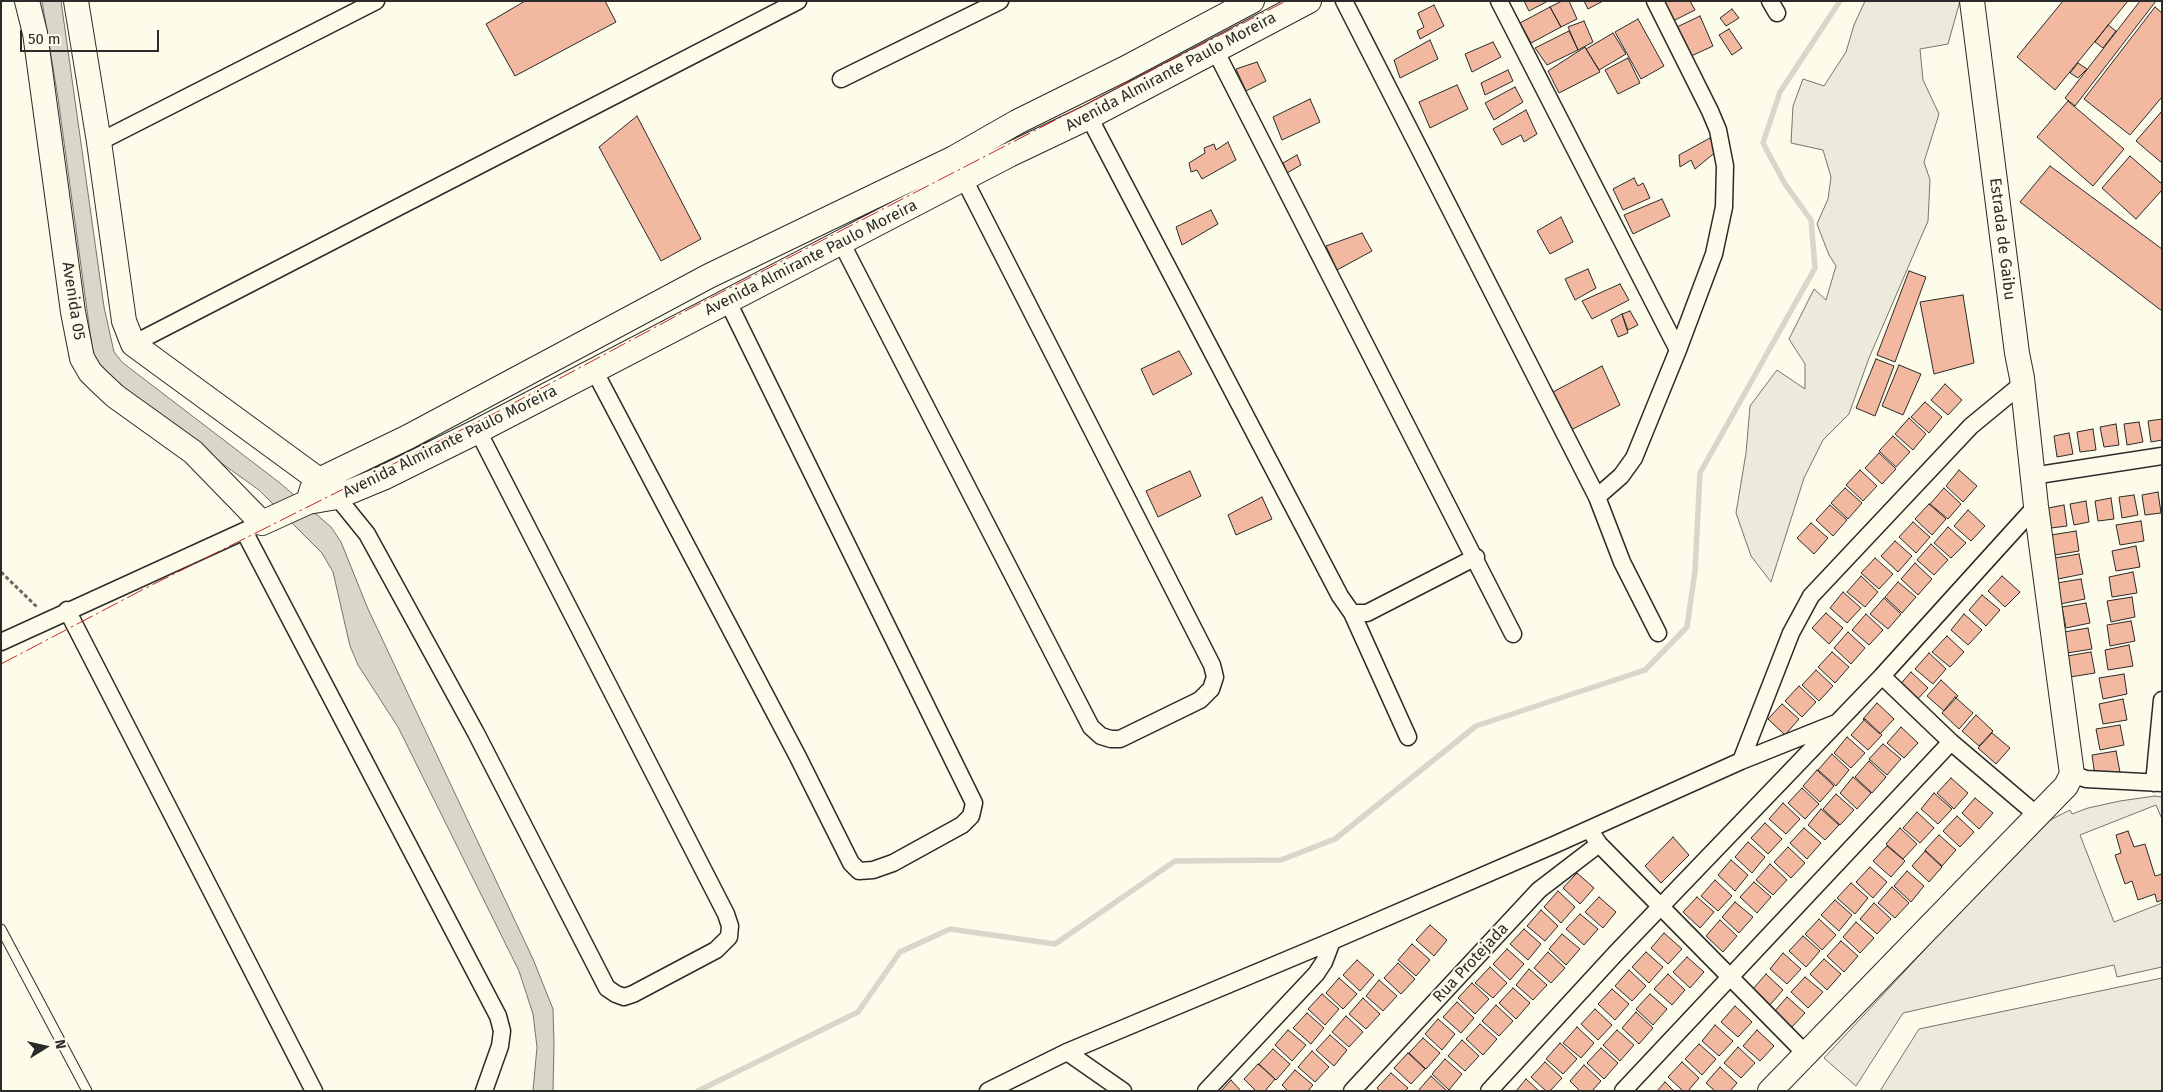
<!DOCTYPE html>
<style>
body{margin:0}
#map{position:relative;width:2163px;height:1092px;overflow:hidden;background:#fdfbea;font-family:"Fira Sans",sans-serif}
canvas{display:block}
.frame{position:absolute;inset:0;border:2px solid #2b2b2b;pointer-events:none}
.north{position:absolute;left:20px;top:1022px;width:50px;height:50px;-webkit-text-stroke:4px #fdfbea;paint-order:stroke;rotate:80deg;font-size:14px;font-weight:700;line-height:20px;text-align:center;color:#2b2b2b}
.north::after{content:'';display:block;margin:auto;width:18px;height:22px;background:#2b2b2b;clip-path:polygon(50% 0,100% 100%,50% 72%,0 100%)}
.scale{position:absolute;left:20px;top:30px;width:139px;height:22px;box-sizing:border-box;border:2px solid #2b2b2b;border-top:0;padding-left:6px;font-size:15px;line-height:18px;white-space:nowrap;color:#2b2b2b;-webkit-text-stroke:4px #fdfbea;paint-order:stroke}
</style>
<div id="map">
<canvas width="2163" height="1092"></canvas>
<div class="frame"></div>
<div class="north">N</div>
<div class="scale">50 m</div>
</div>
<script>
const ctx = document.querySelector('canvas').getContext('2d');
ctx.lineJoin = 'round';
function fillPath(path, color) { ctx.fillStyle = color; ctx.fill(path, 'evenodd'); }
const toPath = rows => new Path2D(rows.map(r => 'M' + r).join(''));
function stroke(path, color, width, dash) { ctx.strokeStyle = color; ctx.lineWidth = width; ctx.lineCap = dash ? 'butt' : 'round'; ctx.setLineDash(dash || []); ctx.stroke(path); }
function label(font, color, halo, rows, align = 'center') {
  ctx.font = font + ' "Fira Sans",sans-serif'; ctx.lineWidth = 4; ctx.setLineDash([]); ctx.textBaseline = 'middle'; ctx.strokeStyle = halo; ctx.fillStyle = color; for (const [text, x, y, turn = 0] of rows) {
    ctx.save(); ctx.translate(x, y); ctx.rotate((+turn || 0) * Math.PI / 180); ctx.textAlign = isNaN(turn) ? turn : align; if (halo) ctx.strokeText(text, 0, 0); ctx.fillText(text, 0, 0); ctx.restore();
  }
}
const green = toPath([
 [1865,1,1960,1,1948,44,1920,49,1923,80,1939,114,1924,162,1930,180,1928,221,1869,358,1849,414,1823,440,1804,478,1771,582,1751,556,1736,513,1746,453,1750,406,1777,370,1805,389,1805,364,1789,339,1814,289,1826,300,1836,266,1829,255,1817,224,1828,199,1831,177,1823,150,1791,143,1793,106,1803,79,1824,86,1846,52,1854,25,1865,1],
 [2155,796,2162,797,2162,819,2156,805,2080,835,2114,922,2162,903,2162,967,2117,977,2114,965,1903,1013,1856,1086,1824,1058,1997,872,2050,820,2070,810,2072,814,2088,808,2120,801,2155,796],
 [2162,978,2162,1091,1880,1091,1919,1029,2162,978]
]);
fillPath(green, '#ecebdb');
stroke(green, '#74746e', 1);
const water = toPath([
 [42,1,61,1,104,307,114,352,123,363,280,483,331,527,341,542,368,609,533,959,553,1009,554,1044,553,1091,533,1091,537,1047,533,1014,519,971,398,727,358,665,350,646,333,572,322,553,259,490,157,417,100,372,93,354,58,98,42,1]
]);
fillPath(water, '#d8d7c9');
stroke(water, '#74746e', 1);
stroke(toPath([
 [698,1091,858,1012,900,952,950,929,1055,944,1175,861,1281,860,1335,839,1476,726,1645,670,1687,627,1695,571,1700,473,1815,268,1811,220,1785,184,1763,143,1780,92,1840,1]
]), '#d8d7c9', 5.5);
const building = toPath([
 [525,1,605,1,616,22,515,76,486,24,525,1],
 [1524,1,1548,1,1529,11,1524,1],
 [1562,1,1569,1,1577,19,1561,27,1550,7,1562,1],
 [1584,1,1603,1,1588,9,1584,1],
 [1663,1,1690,1,1695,10,1673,21,1663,1],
 [2063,1,2128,1,2055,90,2017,57,2063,1],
 [2140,1,2156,1,2075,106,2065,98,2140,1],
 [1434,5,1444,26,1420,39,1417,31,1424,27,1418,13,1434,5],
 [1550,7,1561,27,1531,43,1520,23,1550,7],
 [2155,7,2162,13,2162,97,2130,135,2084,99,2155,7],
 [1732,9,1739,18,1726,26,1720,18,1732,9],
 [1700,16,1713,46,1689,57,1675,28,1700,16],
 [1638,19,1664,66,1641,79,1615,32,1638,19],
 [1584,21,1593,42,1578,50,1568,27,1584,21],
 [2108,25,2116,31,2103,48,2095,42,2108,25],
 [1729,29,1742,48,1732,55,1719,35,1729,29],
 [1569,31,1578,50,1547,65,1535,48,1569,31],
 [1613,33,1626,54,1599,70,1586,49,1613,33],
 [1430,40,1438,59,1400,78,1394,60,1430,40],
 [1493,42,1501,57,1472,72,1465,54,1493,42],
 [1585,47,1600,72,1559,93,1548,71,1585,47],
 [1628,58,1640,83,1618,94,1605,70,1628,58],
 [1257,62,1266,81,1246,91,1236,69,1257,62],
 [2078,63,2087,69,2078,78,2070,73,2078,63],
 [1508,70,1513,81,1485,95,1481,83,1508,70],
 [1457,85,1468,109,1430,128,1419,102,1457,85],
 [1515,87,1523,102,1494,120,1485,103,1515,87],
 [1310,99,1320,122,1282,140,1273,117,1310,99],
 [2068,101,2124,149,2093,186,2037,137,2068,101],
 [1526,110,1537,134,1524,142,1521,135,1502,145,1493,129,1526,110],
 [2162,111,2162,163,2136,141,2162,111],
 [637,116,701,239,661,261,599,147,637,116],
 [1710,138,1717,151,1695,169,1691,160,1680,167,1679,155,1710,138],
 [1228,142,1236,160,1202,179,1197,170,1191,172,1189,163,1205,153,1204,148,1214,144,1216,150,1228,142],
 [1297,155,1301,165,1287,173,1283,163,1297,155],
 [2130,156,2162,184,2162,190,2136,219,2102,188,2130,156],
 [2050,166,2162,249,2162,311,2020,202,2050,166],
 [1634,178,1638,186,1643,183,1650,198,1623,210,1613,189,1634,178],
 [1662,199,1670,216,1633,234,1624,215,1662,199],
 [1211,210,1218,224,1182,245,1176,227,1211,210],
 [1561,217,1573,242,1550,254,1537,231,1561,217],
 [1362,233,1372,251,1337,270,1326,246,1362,233],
 [1588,269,1596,288,1575,300,1565,279,1588,269],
 [1909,271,1926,277,1895,362,1877,355,1909,271],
 [1620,284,1629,300,1592,319,1582,301,1620,284],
 [1963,295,1974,363,1934,374,1920,302,1963,295],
 [1630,311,1638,325,1628,330,1622,314,1630,311],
 [1622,314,1628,333,1618,337,1611,320,1622,314],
 [1179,351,1192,374,1153,395,1141,369,1179,351],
 [1876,359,1894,366,1875,416,1856,408,1876,359],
 [1899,365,1921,374,1903,415,1882,406,1899,365],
 [1602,366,1620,405,1571,430,1553,392,1602,366],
 [1945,384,1962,400,1948,415,1931,400,1945,384],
 [1925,402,1942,417,1929,433,1911,417,1925,402],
 [1909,418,1926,434,1913,450,1895,434,1909,418],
 [2162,419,2162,440,2151,442,2148,421,2162,419],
 [2139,422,2143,442,2127,445,2124,424,2139,422],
 [2116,424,2119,445,2104,447,2100,427,2116,424],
 [2093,429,2096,450,2080,452,2077,432,2093,429],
 [2069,433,2073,454,2057,457,2054,436,2069,433],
 [1893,436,1910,452,1896,467,1879,451,1893,436],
 [1879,453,1896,469,1882,484,1865,468,1879,453],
 [1860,470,1877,486,1863,501,1846,485,1860,470],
 [1959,470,1977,486,1963,502,1946,486,1959,470],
 [1190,471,1201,496,1158,517,1146,491,1190,471],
 [1845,488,1862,503,1848,519,1831,503,1845,488],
 [1944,488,1961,504,1948,519,1930,504,1944,488],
 [2158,492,2161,513,2145,515,2142,495,2158,492],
 [2134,495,2138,515,2122,518,2119,497,2134,495],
 [1262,497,1272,519,1236,535,1228,515,1262,497],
 [2111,498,2114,519,2098,521,2095,501,2111,498],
 [2086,501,2089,522,2074,525,2070,504,2086,501],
 [1929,504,1946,519,1932,535,1915,519,1929,504],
 [1830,505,1847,520,1833,536,1816,520,1830,505],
 [2064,505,2067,526,2051,528,2048,508,2064,505],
 [1968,510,1985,526,1971,541,1954,526,1968,510],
 [2141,521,2144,541,2120,545,2116,525,2141,521],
 [1913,522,1930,537,1916,553,1899,537,1913,522],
 [1811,523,1828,538,1814,554,1797,538,1811,523],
 [1948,527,1966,543,1951,558,1934,543,1948,527],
 [2076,531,2079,551,2055,555,2051,535,2076,531],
 [1895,541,1912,556,1898,572,1881,556,1895,541],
 [1931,544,1948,560,1934,575,1917,560,1931,544],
 [2136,546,2140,567,2116,571,2112,551,2136,546],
 [2079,554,2083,574,2058,579,2055,558,2079,554],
 [1875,558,1893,574,1879,589,1861,573,1875,558],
 [1915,563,1932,579,1918,595,1901,579,1915,563],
 [2133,572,2137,593,2112,597,2109,577,2133,572],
 [1861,576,1878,592,1865,607,1847,592,1861,576],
 [2002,576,2020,592,2005,607,1988,591,2002,576],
 [2081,579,2085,599,2060,604,2057,583,2081,579],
 [1898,582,1916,597,1902,613,1885,597,1898,582],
 [1843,592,1861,608,1847,623,1830,608,1843,592],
 [1982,595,2000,610,1986,626,1969,610,1982,595],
 [2132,597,2135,617,2111,622,2107,601,2132,597],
 [1884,598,1901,614,1888,629,1870,614,1884,598],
 [2086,603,2090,623,2066,628,2062,607,2086,603],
 [1826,613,1843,628,1829,644,1812,628,1826,613],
 [1866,614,1883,630,1869,645,1852,630,1866,614],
 [1964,614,1982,630,1968,645,1951,630,1964,614],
 [2131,621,2135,641,2110,646,2107,625,2131,621],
 [2088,628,2092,649,2067,653,2064,632,2088,628],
 [1848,632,1865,648,1851,664,1834,648,1848,632],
 [1947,636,1964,652,1950,667,1932,652,1947,636],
 [2129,645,2133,666,2108,670,2105,650,2129,645],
 [1832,652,1849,667,1835,683,1818,667,1832,652],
 [2091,652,2095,673,2070,677,2067,656,2091,652],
 [1929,653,1946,669,1933,684,1915,669,1929,653],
 [1816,670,1833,686,1819,701,1802,685,1816,670],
 [1911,672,1928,688,1914,703,1897,688,1911,672],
 [2124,674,2127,694,2103,699,2099,678,2124,674],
 [1941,680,1958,696,1944,711,1927,696,1941,680],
 [1799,686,1816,702,1802,717,1785,701,1799,686],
 [1955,697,1973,713,1959,729,1942,713,1955,697],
 [2123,699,2127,720,2103,724,2099,704,2123,699],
 [1877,703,1894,719,1880,734,1863,719,1877,703],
 [1782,704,1799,719,1785,735,1768,719,1782,704],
 [1976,715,1993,731,1979,746,1962,731,1976,715],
 [1865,719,1882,735,1868,750,1851,735,1865,719],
 [2120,725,2124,745,2100,750,2096,729,2120,725],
 [1901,727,1918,743,1904,758,1887,743,1901,727],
 [1992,733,2010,748,1996,764,1978,748,1992,733],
 [1847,737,1865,753,1851,768,1834,753,1847,737],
 [1883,744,1901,759,1887,775,1869,759,1883,744],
 [2116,751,2120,772,2095,776,2092,755,2116,751],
 [1832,754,1849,770,1836,786,1818,770,1832,754],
 [1869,761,1886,777,1872,793,1855,777,1869,761],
 [1817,770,1834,786,1820,802,1803,786,1817,770],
 [1853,777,1871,793,1857,809,1840,793,1853,777],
 [1951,778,1968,793,1954,809,1937,793,1951,778],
 [1802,788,1819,804,1805,819,1788,803,1802,788],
 [1934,793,1952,809,1938,824,1921,809,1934,793],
 [1836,794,1854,810,1840,825,1823,809,1836,794],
 [1975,798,1993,813,1979,829,1962,813,1975,798],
 [1783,803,1800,819,1786,834,1769,819,1783,803],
 [1821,809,1839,825,1825,840,1808,825,1821,809],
 [1917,812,1934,828,1920,843,1903,828,1917,812],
 [1957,816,1974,832,1960,847,1943,831,1957,816],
 [1765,823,1782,839,1768,854,1751,838,1765,823],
 [1804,828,1821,843,1807,859,1790,843,1804,828],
 [1900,828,1917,844,1903,859,1886,844,1900,828],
 [2128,831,2134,847,2145,844,2155,876,2162,874,2162,900,2157,902,2155,894,2138,900,2132,881,2125,884,2115,855,2121,853,2116,835,2128,831],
 [1939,835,1956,850,1942,866,1925,850,1939,835],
 [1673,837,1689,855,1661,883,1645,866,1673,837],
 [1748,842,1765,857,1752,873,1735,857,1748,842],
 [1887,846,1905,861,1891,877,1873,861,1887,846],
 [1788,847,1805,863,1791,878,1774,862,1788,847],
 [1925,851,1942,867,1929,882,1912,866,1925,851],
 [1731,860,1748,875,1735,891,1718,875,1731,860],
 [1770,864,1787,880,1773,895,1756,880,1770,864],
 [1870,867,1887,882,1873,898,1856,882,1870,867],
 [1907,871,1924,886,1911,902,1894,886,1907,871],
 [1577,873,1594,888,1580,904,1563,888,1577,873],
 [1715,880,1732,896,1718,911,1701,896,1715,880],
 [1754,882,1771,897,1757,913,1740,897,1754,882],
 [1851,883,1868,898,1855,914,1837,898,1851,883],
 [1892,887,1909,903,1895,918,1878,903,1892,887],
 [1558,891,1575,907,1561,923,1544,907,1558,891],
 [1599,897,1616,912,1603,928,1585,912,1599,897],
 [1697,897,1714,912,1700,928,1683,912,1697,897],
 [1835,900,1852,915,1839,931,1821,915,1835,900],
 [1735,902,1753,917,1739,933,1722,917,1735,902],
 [1874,903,1891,919,1877,934,1860,919,1874,903],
 [1541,910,1558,926,1545,941,1527,926,1541,910],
 [1580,914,1598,929,1584,945,1566,929,1580,914],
 [1819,919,1836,935,1822,950,1805,934,1819,919],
 [1720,920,1737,936,1723,952,1706,936,1720,920],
 [1856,922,1874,938,1860,953,1843,937,1856,922],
 [1430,925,1447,940,1434,956,1416,940,1430,925],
 [1524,929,1541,944,1528,960,1510,944,1524,929],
 [1664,933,1682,949,1668,964,1651,948,1664,933],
 [1562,934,1580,949,1566,965,1549,949,1562,934],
 [1803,936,1820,951,1806,967,1789,951,1803,936],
 [1841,941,1858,956,1844,972,1827,956,1841,941],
 [1412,944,1430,960,1416,976,1398,960,1412,944],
 [1507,949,1524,964,1510,980,1493,964,1507,949],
 [1548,952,1565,968,1551,983,1534,968,1548,952],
 [1646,952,1663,967,1649,983,1632,967,1646,952],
 [1783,953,1801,969,1787,984,1770,969,1783,953],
 [1687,957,1704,972,1690,988,1673,972,1687,957],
 [1824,959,1841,974,1827,990,1810,974,1824,959],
 [1357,960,1374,975,1360,991,1343,975,1357,960],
 [1398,963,1415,979,1401,994,1384,978,1398,963],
 [1490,967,1507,983,1493,998,1475,983,1490,967],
 [1529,969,1547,985,1533,1000,1516,985,1529,969],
 [1629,970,1646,986,1632,1001,1615,986,1629,970],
 [1668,974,1685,990,1672,1005,1654,989,1668,974],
 [1766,974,1783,990,1769,1006,1752,990,1766,974],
 [1805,977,1823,992,1808,1008,1791,992,1805,977],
 [1339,978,1357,994,1343,1009,1326,993,1339,978],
 [1379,980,1397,996,1383,1011,1366,996,1379,980],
 [1472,983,1489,999,1475,1014,1458,998,1472,983],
 [1513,988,1530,1003,1516,1019,1499,1003,1513,988],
 [1612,989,1629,1004,1615,1020,1598,1004,1612,989],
 [1322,994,1339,1009,1325,1025,1308,1009,1322,994],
 [1650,994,1667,1009,1653,1025,1636,1009,1650,994],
 [1787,997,1805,1013,1791,1028,1774,1012,1787,997],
 [1363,998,1380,1014,1366,1029,1349,1014,1363,998],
 [1457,1002,1474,1018,1461,1033,1443,1017,1457,1002],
 [1496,1005,1513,1021,1499,1036,1482,1021,1496,1005],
 [1735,1006,1752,1022,1738,1037,1721,1022,1735,1006],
 [1595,1009,1612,1025,1598,1040,1581,1024,1595,1009],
 [1636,1012,1653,1028,1639,1044,1622,1028,1636,1012],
 [1307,1013,1324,1028,1311,1044,1293,1028,1307,1013],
 [1346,1016,1363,1032,1349,1047,1332,1032,1346,1016],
 [1438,1019,1455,1034,1442,1050,1425,1034,1438,1019],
 [1480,1024,1497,1039,1483,1055,1466,1039,1480,1024],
 [1715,1025,1733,1041,1719,1056,1702,1041,1715,1025],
 [1577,1027,1594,1043,1581,1058,1563,1043,1577,1027],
 [1288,1030,1306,1045,1292,1061,1275,1045,1288,1030],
 [1617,1030,1634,1045,1620,1061,1603,1045,1617,1030],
 [1757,1030,1774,1046,1760,1061,1743,1046,1757,1030],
 [1330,1035,1347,1050,1334,1066,1316,1050,1330,1035],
 [1423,1038,1440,1053,1426,1069,1409,1053,1423,1038],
 [1462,1040,1479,1056,1465,1071,1448,1056,1462,1040],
 [1560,1043,1577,1059,1563,1074,1546,1059,1560,1043],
 [1699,1044,1716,1059,1702,1075,1685,1059,1699,1044],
 [1738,1047,1755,1063,1741,1078,1724,1063,1738,1047],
 [1601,1048,1618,1063,1604,1079,1587,1063,1601,1048],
 [1273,1049,1290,1064,1276,1080,1259,1064,1273,1049],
 [1312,1051,1329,1067,1315,1082,1298,1067,1312,1051],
 [1408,1053,1425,1069,1411,1084,1394,1068,1408,1053],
 [1445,1059,1462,1074,1449,1090,1432,1074,1445,1059],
 [1545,1062,1562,1078,1550,1091,1546,1091,1531,1077,1545,1062],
 [1682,1062,1699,1078,1688,1091,1683,1091,1668,1077,1682,1062],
 [1258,1064,1275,1079,1265,1091,1256,1091,1244,1079,1258,1064],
 [1584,1065,1601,1081,1592,1091,1580,1091,1570,1081,1584,1065],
 [1720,1067,1737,1083,1730,1091,1715,1091,1706,1083,1720,1067],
 [1295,1070,1313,1085,1308,1091,1288,1091,1282,1085,1295,1070],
 [1391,1073,1408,1088,1405,1091,1380,1091,1377,1088,1391,1073],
 [1431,1076,1447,1091,1418,1091,1431,1076],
 [1526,1079,1539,1091,1516,1091,1526,1079],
 [1231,1080,1241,1091,1221,1091,1231,1080],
 [1665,1082,1674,1091,1657,1091,1665,1082]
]);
fillPath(building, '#f2b8a0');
stroke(building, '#2b2b2b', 1);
const lane = toPath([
 [1,929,87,1091]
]);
const street = toPath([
 [1344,1,1597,497,1622,562,1658,633],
 [1499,1,1678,350,1634,458,1621,476,1597,497],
 [1655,1,1710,111,1718,130,1725,166,1724,207,1714,254,1678,350],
 [1770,1,1777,13],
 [1215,50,1513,634],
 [841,79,1000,1],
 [1089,117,1340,596,1352,613,1367,613,1476,557],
 [99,142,376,1],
 [841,242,1091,727,1101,736,1111,739,1120,739,1200,700,1211,689,1215,677,1212,665,964,179],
 [133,344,798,1],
 [595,372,798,757,851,863,859,871,873,870,893,863,962,825,971,816,974,803,728,302],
 [2032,476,2162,456],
 [337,497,367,534,476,733,607,988,616,994,624,997,633,994,716,950,729,937,730,926,726,914,478,431],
 [244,531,498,1016,502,1031,500,1046,484,1091],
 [67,610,314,1091],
 [1352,613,1408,737],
 [1,642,253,527],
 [1882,676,1951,742,2037,815],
 [1741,761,1791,633,1811,596,1971,426,2022,384],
 [2072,774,2086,779,2162,783],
 [2154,783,2162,700],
 [1593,835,1599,844,1806,1054],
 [1067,1052,1123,1091],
 [988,1091,1067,1052,1332,941,1556,844,1741,761,1836,723],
 [1206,1091,1316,974,1324,962,1332,941],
 [1352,1091,1539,890,1599,844],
 [1489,1091,1617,952,1882,676,2036,506],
 [1623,1091,1951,742]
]);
const secondary = toPath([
 [27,1,35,33,73,312,82,358,90,372,99,381,115,396,193,452,262,523,308,502,337,497,383,478,478,431,1009,155,1089,117,1309,1],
 [76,1,99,142,124,321,133,344,319,480,330,490],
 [308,502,312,489,319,480,408,437,709,276,954,158,1017,122,1124,69,1252,1],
 [1770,1091,2066,786,2072,774,2036,506,2022,378,2017,353,1972,1]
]);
stroke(lane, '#2b2b2b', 11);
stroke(street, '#2b2b2b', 19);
stroke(secondary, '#2b2b2b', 26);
stroke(toPath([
 [1,572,38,608]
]), '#6a6964', 3, [4, 2.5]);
stroke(lane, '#fdfbea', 9);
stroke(street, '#fdfbea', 16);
stroke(secondary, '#fdfbea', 24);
stroke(toPath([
 [1,664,142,590,497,412,693,307,1286,1]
]), '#c62828', 1, [18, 4, 2.5, 4]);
label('16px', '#2b2b2b', '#fdfbea', [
 ["Avenida Almirante Paulo Moreira",1171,72,-28],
 ["Estrada de Gaibu",2002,239,83],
 ["Avenida Almirante Paulo Moreira",811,258,-27],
 ["Avenida 05",73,301,81],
 ["Avenida Almirante Paulo Moreira",450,442,-26],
 ["Rua Protejada",1471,963,-47]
]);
</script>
